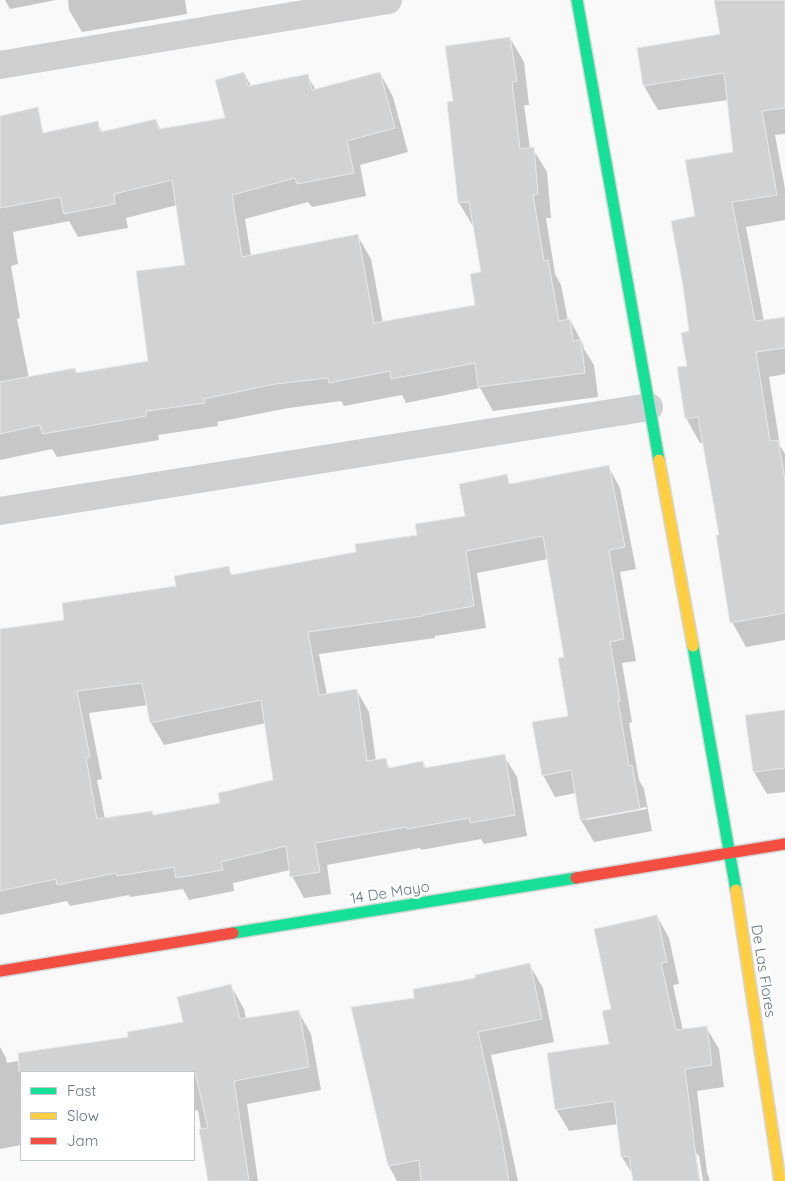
<!DOCTYPE html>
<style>
body{margin:0}
#map{position:relative;width:785px;height:1181px;overflow:hidden;background:#f9f9f9;font-family:Quicksand,sans-serif}
canvas{display:block}
.legend{position:absolute;left:20px;top:1071px;width:175px;height:90px;box-sizing:border-box;background:#fff;border:1px solid #c1c8cd;margin:0;padding:6px 9px;list-style:none;font-size:15px;color:#657683}
.legend li{display:flex;align-items:center;gap:10px;height:25px}
.legend b{width:25px;border:1px solid #c1c8cd}
</style>
<div id="map">
<canvas width="785" height="1181"></canvas>
<ul class="legend">
<li><b style="height:6px;background:#16e098"></b>Fast</li>
<li><b style="height:6px;background:#ffcf43"></b>Slow</li>
<li><b style="height:6px;background:#f24e42"></b>Jam</li>
</ul>
</div>
<script>
const ctx = document.querySelector('canvas').getContext('2d');
ctx.lineJoin = 'round';
function fillPath(path, color) { ctx.fillStyle = color; ctx.fill(path, 'evenodd'); }
const toPath = rows => new Path2D(rows.map(r => 'M' + r).join(''));
function stroke(path, color, width, dash) { ctx.strokeStyle = color; ctx.lineWidth = width; ctx.lineCap = dash ? 'butt' : 'round'; ctx.setLineDash(dash || []); ctx.stroke(path); }
function label(font, color, halo, rows, align = 'center') {
  ctx.font = font + ' Quicksand,sans-serif'; ctx.lineWidth = 5; ctx.setLineDash([]); ctx.textBaseline = 'middle'; ctx.strokeStyle = halo; ctx.fillStyle = color; for (const [text, x, y, turn = 0] of rows) {
    ctx.save(); ctx.translate(x, y); ctx.rotate((+turn || 0) * Math.PI / 180); ctx.textAlign = isNaN(turn) ? turn : align; if (halo) ctx.strokeText(text, 0, 0); ctx.fillText(text, 0, 0); ctx.restore();
  }
}
fillPath(toPath([
 [5,0,56,0,10,9],
 [68,0,185,0,187,14,82,32,69,10],
 [715,0,785,0,785,134,775,135,785,189,785,220,746,227,764,321,785,322,785,374,769,377,780,446,785,454,785,640,746,647,732,622,720,536,704,443,700,443,686,418,691,332,734,153,728,100,658,110,644,86,722,35],
 [510,38,524,62,529,105,524,105,530,149,533,149,547,172,551,218,546,218,555,274,561,285,568,321,570,320,583,344,584,349,594,365,598,397,493,411,480,388,406,403,402,395,344,406,341,401,289,408,217,422,218,426,158,435,159,440,57,457,52,449,0,460,0,147,97,123,103,133,156,120,161,130,226,119,244,73,251,86,307,75,316,90,380,73,393,97,408,152,360,165,366,196,312,207,308,202,245,219,251,256,357,235,371,259,383,323,477,306,482,273,475,226,473,226,459,203,454,102],
 [177,205,187,266,149,362,78,374,75,369,29,378,17,319,20,318,11,266,18,264,13,232,69,221,78,237,128,228,126,218],
 [608,466,620,488,636,569,620,572,636,661,622,663,632,722,629,723,639,780,644,789,652,831,594,842,581,820,576,793,555,797,543,775,570,717,565,658,548,559,477,573,486,628,435,636,435,638,319,654,327,695,357,691,369,712,376,761,385,760,390,768,423,762,426,769,504,756,517,777,527,836,484,844,481,839,421,850,420,848,327,865,331,894,304,898,292,876,290,870,233,883,234,891,189,900,183,889,130,897,129,895,70,906,67,901,0,915,0,638,66,622,178,588,228,568,233,576,358,553,418,536,466,517,506,476,511,485],
 [148,705,151,723,164,745,266,723,274,781,222,804,154,816,151,812,105,819,97,780,102,779,89,713],
 [646,807,647,809,587,820,587,818],
 [785,711,785,792,767,794,754,772],
 [657,916,669,938,679,984,673,985,683,1031,706,1027,719,1049,724,1087,697,1091,707,1172,710,1181,703,1181,699,1156,696,1153,700,1181,634,1181,633,1175,622,1157,618,1124,569,1131,556,1109,610,1045,612,1010],
 [529,964,543,988,554,1042,491,1055,518,1181,397,1181,390,1168,353,1008,416,999],
 [231,986,244,1009,246,1019,298,1011,311,1034,321,1090,247,1104,258,1181,209,1181,198,1110,194,1111,194,1072,21,1072,21,1145,0,1149,0,1047,6,1058,7,1063,130,1038,184,1023]
]), '#0003');
const building = toPath([
 [714,0,785,0,785,108,762,111,777,195,732,202,755,321,785,317,785,348,756,352,770,441,778,440,785,480,785,613,730,623,716,535,719,535,698,417,685,419,677,367,687,366,681,333,689,331,683,286,671,221,695,216,685,160,733,152,724,73,643,86,637,48,720,34,714,0],
 [510,37,517,81,512,82,520,149,534,147,538,194,533,195,544,261,548,260,559,321,570,319,573,341,581,340,585,373,478,387,475,363,391,379,390,371,329,383,328,378,275,384,204,399,205,403,146,411,146,416,42,434,40,425,0,434,0,382,75,368,76,373,148,361,136,271,185,265,172,180,114,194,115,204,64,214,60,197,0,208,0,116,38,107,43,133,98,121,100,132,156,119,159,129,225,118,215,80,244,72,248,86,308,74,312,90,380,72,395,128,347,141,354,173,297,184,295,178,232,195,242,257,358,234,374,323,475,305,470,274,481,272,469,202,458,203,447,102,453,101,445,46,510,37],
 [609,465,625,547,609,550,624,639,610,642,620,701,618,701,629,766,632,765,640,809,580,820,571,770,542,776,532,722,568,716,558,658,564,657,543,536,466,551,474,606,423,615,423,616,308,632,319,695,357,689,367,761,386,758,388,768,423,761,424,768,505,754,515,815,470,823,469,818,407,829,407,827,315,843,320,872,290,877,286,846,221,862,223,870,176,878,174,867,117,876,116,873,57,885,56,879,0,891,0,629,64,620,62,603,176,586,174,576,229,566,231,575,356,552,355,544,417,535,415,524,465,516,459,484,507,474,509,484,609,465],
 [142,683,150,723,261,700,273,780,218,793,220,803,153,815,152,811,97,819,86,758,90,757,77,691,142,683],
 [785,710,785,768,753,772,745,715,785,710],
 [657,915,667,962,661,963,676,1030,707,1026,712,1065,685,1069,699,1181,633,1181,629,1156,621,1157,614,1101,555,1110,547,1053,609,1044,602,1011,611,1009,594,929,657,915],
 [530,963,542,1019,478,1032,501,1134,509,1181,421,1181,419,1160,388,1166,351,1007,414,998,413,989,475,978,475,975,530,963],
 [231,984,240,1019,299,1010,309,1067,234,1081,249,1181,208,1181,199,1129,208,1128,195,1072,19,1072,18,1053,128,1037,127,1032,183,1022,177,997,231,984]
]);
fillPath(building, '#d0d2d3');
stroke(building, '#e8e8e8', 1);
const fast = toPath([
 [577,0,659,460],
 [693,646,736,890],
 [233,933,576,878]
]);
const slow = toPath([
 [659,460,693,646],
 [736,890,780,1181]
]);
const jam = toPath([
 [576,878,785,844],
 [0,971,233,933]
]);
stroke(fast, '#d5d6d7', 14);
stroke(slow, '#d5d6d7', 14);
stroke(jam, '#d5d6d7', 14);
stroke(toPath([
 [0,65,388,0],
 [0,511,649,407]
]), '#cecfd0', 28);
stroke(fast, '#16e098', 11);
stroke(slow, '#ffcf43', 11);
stroke(jam, '#f24e42', 11);
label('15px', '#657683', '#fff', [
 ["14 De Mayo",390,893,-9],
 ["De Las Flores",763,971,81]
]);
</script>
